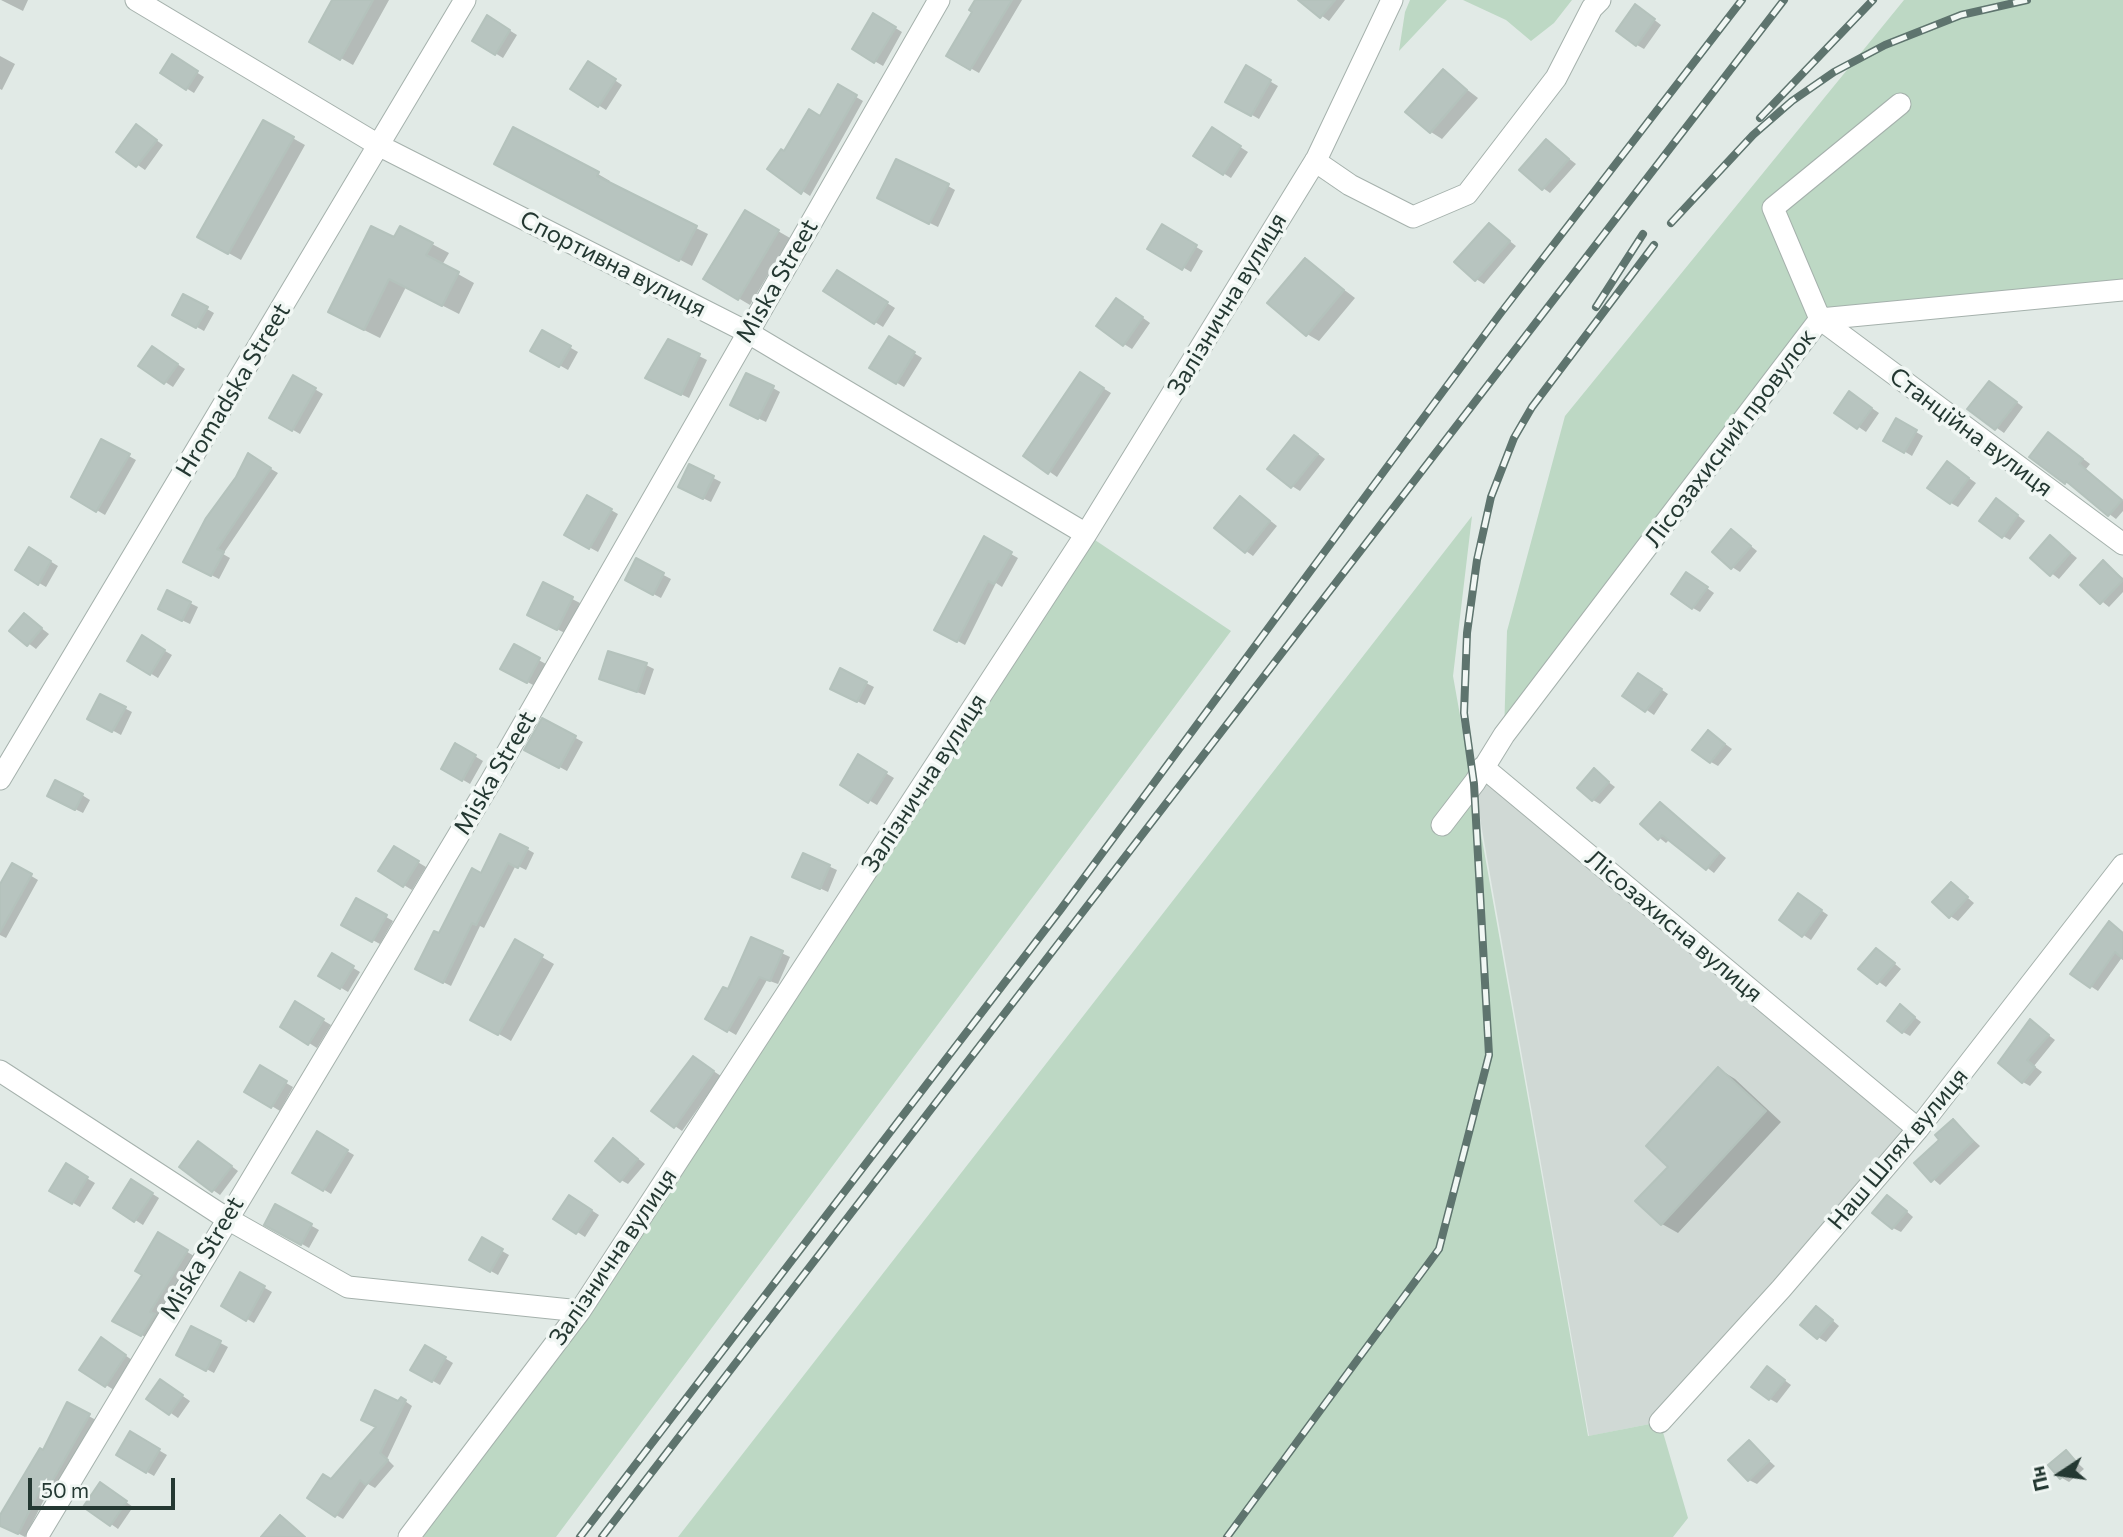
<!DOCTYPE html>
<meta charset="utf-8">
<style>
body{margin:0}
#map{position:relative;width:2123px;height:1537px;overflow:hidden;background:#e1eae6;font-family:Commissioner,sans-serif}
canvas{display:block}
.north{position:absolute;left:2025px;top:1439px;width:70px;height:70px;-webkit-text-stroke:5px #f1f7f4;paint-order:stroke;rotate:257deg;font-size:19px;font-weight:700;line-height:28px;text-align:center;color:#243832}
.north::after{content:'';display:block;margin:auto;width:24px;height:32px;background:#243832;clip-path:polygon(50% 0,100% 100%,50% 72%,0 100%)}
.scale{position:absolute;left:28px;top:1478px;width:147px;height:32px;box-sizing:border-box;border:4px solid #243832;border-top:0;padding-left:9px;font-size:21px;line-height:24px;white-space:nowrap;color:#243832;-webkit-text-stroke:5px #f1f7f4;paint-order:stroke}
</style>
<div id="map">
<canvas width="2123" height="1537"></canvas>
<div class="north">Пн</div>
<div class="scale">50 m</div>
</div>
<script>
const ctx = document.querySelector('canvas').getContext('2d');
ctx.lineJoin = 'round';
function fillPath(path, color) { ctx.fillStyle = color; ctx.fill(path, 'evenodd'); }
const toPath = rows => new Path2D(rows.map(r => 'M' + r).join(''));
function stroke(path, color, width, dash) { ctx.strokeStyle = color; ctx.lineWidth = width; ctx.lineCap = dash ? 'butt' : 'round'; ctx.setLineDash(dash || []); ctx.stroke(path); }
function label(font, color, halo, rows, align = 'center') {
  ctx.font = font + ' Commissioner,sans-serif'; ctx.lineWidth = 7; ctx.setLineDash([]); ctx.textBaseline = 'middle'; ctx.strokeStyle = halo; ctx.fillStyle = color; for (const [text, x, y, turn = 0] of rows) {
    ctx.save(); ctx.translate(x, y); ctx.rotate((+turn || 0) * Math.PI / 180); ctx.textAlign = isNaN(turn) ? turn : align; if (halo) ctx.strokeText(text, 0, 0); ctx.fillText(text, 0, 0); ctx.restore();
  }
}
fillPath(toPath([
 [1483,767,1918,1129,1660,1422,1589,1436,1474,784]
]), '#d0d9d5');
fillPath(toPath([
 [1410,0,1447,0,1399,51,1405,12],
 [1463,0,1572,0,1554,23,1531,41,1506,20],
 [1904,0,2123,0,2123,290,1820,319,1504,735,1507,631,1565,416],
 [1472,516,1453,676,1588,1436,1660,1422,1688,1518,1673,1537,678,1537],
 [1086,534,1231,631,556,1537,409,1537,580,1311]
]), '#bdd8c4');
fillPath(toPath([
 [1,0,28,0,23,11],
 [334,0,389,0,353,65,311,41],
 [977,0,1022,0,979,73,949,56,974,12],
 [1300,0,1345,0,1329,21],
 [1643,11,1661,25,1644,49,1637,45],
 [874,15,902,32,883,66,854,49],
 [488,17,517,35,503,58,474,40],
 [0,56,15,64,2,90,0,89],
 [172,57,204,77,194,93,162,73],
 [595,67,622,85,606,110,573,89],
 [1247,68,1278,86,1259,119,1228,101],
 [1443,71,1478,98,1442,139,1431,132],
 [839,87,863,101,810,196,769,169,821,118],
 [264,122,305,145,241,260,200,237],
 [1212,129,1248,152,1231,178,1196,156],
 [514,130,598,174,610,181,608,184,708,234,692,266,509,170],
 [144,131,163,145,145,170,118,151],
 [1546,141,1576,164,1550,193,1543,188],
 [948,186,955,190,938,227,887,202],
 [745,212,790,238,750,305,706,279],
 [1489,225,1516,246,1484,284,1476,279],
 [1162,227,1203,251,1191,272,1150,248],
 [395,239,432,244,449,253,442,265,474,283,459,314,406,287,380,338,346,321],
 [1305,260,1355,298,1319,341,1307,334],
 [837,272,895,308,883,327,826,291],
 [184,296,214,313,204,331,174,314],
 [1124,304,1150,323,1132,349,1124,344],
 [543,332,578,352,568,370,533,350],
 [889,338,922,358,904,387,872,368],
 [669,341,707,360,689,398,654,381],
 [160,353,185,369,173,387,141,366],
 [294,377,323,394,300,434,271,417],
 [1088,379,1111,393,1057,477,1026,455],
 [1997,387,2023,407,2004,433,1970,409],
 [773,388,780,392,766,422,739,409],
 [1857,398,1879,413,1866,432,1837,412],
 [1897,421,1923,436,1912,456,1886,440],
 [1295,437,1325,459,1300,491,1292,486],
 [2056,438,2090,464,2086,469,2123,501,2123,511,2116,519,2066,482],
 [102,441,136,460,105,515,73,496],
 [249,456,278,473,223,554,230,558,219,579,186,562,208,519],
 [690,466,721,482,711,502,688,491],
 [1955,468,1976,483,1958,507,1951,503],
 [588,497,618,514,598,552,567,535],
 [1248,503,1277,526,1253,556,1246,551],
 [2004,505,2025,521,2010,540,2003,536],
 [1732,531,1757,551,1740,572,1732,567],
 [2051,537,2077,558,2059,579,2032,558],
 [984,539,1018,558,1002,587,996,583,965,645,936,629],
 [30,549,58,566,46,587,17,570],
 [637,561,671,579,661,598,627,580],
 [2104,563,2123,578,2123,592,2109,607,2082,585],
 [1694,579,1714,593,1700,612,1693,608],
 [543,584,580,603,565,633,536,619],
 [168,592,198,607,190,624,167,613],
 [31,620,49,634,36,649,11,630],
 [143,638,172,655,158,678,129,660],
 [514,647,546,664,535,686,503,669],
 [646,665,654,669,645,695,601,679],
 [1646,679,1668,694,1654,715,1625,695],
 [866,683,874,687,865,705,840,693],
 [101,696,132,712,121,735,90,718],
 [543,720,583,742,567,771,527,749],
 [1716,737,1732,749,1718,766,1711,762],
 [456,745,483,761,470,784,443,768],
 [859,757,894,778,877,805,842,784],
 [1594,771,1615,787,1600,804,1593,800],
 [82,795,90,800,83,813,57,800],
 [1660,804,1726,858,1714,873,1670,839,1666,843,1642,824],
 [394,848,426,867,412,890,381,871],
 [527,849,534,853,526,870,516,865,484,928,480,926,451,986,425,973,439,935,482,875],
 [804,855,837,870,828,892,802,880],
 [13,865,38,880,6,938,0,935,0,889],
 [1951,884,1974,903,1958,921,1950,916],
 [357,900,393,921,380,944,343,924],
 [1806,900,1828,915,1811,940,1781,920],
 [2123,933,2123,956,2098,991,2072,974],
 [752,939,790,957,778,984,767,980,736,1035,707,1018,728,992],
 [516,942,554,964,511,1041,473,1019],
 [332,955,360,972,348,992,320,975],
 [1884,955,1901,969,1886,987,1861,969],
 [296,1004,331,1025,317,1048,282,1026],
 [1901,1007,1921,1022,1910,1036,1903,1032],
 [2030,1021,2055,1040,2034,1066,2042,1072,2030,1086,2023,1082],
 [701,1063,721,1076,682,1131,675,1126],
 [260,1068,293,1087,280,1111,247,1091],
 [1719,1069,1735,1079,1781,1122,1678,1233,1662,1224,1638,1201,1670,1167],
 [1953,1121,1980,1146,1940,1185,1916,1164,1942,1140],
 [318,1134,354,1155,331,1194,295,1172],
 [614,1140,645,1164,628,1184,621,1180],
 [206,1147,238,1171,220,1195,213,1190],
 [66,1166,95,1183,80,1207,52,1190],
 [132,1181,159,1198,143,1225,115,1207],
 [577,1201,599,1215,585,1237,556,1218],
 [1895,1201,1913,1217,1901,1232,1893,1228],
 [276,1206,319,1230,309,1248,267,1224],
 [159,1235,194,1256,149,1339,114,1320,144,1274],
 [483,1240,509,1255,498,1275,471,1260],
 [240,1274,272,1292,254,1323,223,1305],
 [1824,1313,1839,1326,1826,1342,1818,1337],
 [192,1328,228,1347,214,1373,178,1354],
 [109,1344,132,1360,114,1390,82,1370],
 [426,1347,453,1363,440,1385,413,1369],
 [1775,1373,1791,1385,1777,1403,1770,1399],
 [168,1386,190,1401,178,1418,149,1398],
 [402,1399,412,1406,387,1459,394,1466,375,1488,368,1484,343,1519,336,1515,332,1481],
 [68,1405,96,1420,58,1490,51,1486,25,1537,0,1524,0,1520,44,1453],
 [131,1434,167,1455,154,1476,118,1455],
 [1749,1443,1775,1466,1757,1484,1749,1480],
 [2066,1452,2084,1469,2069,1482,2062,1478],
 [108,1489,133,1507,118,1529,111,1524]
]), '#0003');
const building = toPath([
 [332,0,373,0,340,60,309,42,332,0],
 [975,0,1012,0,970,70,946,56,972,12,969,10,975,0],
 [1298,0,1335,0,1320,18,1298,0],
 [1635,4,1655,19,1636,46,1616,31,1635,4],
 [873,13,896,27,874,63,852,49,873,13],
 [487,15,510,30,495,55,472,41,487,15],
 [172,54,198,71,186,90,160,73,172,54],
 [588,61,616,79,598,107,570,89,588,61],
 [1246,65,1271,80,1251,116,1225,102,1246,65],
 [1443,69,1467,90,1430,133,1405,112,1443,69],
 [838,84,857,95,801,194,767,169,781,149,784,151,809,109,820,116,838,84],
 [263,120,294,137,228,254,197,237,263,120],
 [136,124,157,140,136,167,116,152,136,124],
 [513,127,599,172,597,176,697,226,679,261,494,164,513,127],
 [1212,127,1241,146,1223,175,1193,156,1212,127],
 [1546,139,1569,159,1542,190,1519,170,1546,139],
 [896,159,949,184,929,224,877,198,896,159],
 [745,210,779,230,738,300,703,279,745,210],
 [1489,223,1510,241,1475,281,1454,262,1489,223],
 [1162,224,1197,245,1182,270,1147,249,1162,224],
 [371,226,394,237,400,226,433,243,426,255,459,272,442,306,389,279,364,330,328,312,371,226],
 [1305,258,1344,290,1306,336,1267,303,1305,258],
 [837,270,888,302,874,324,823,291,837,270],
 [183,294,208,307,196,328,172,315,183,294],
 [1116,298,1143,317,1123,346,1096,326,1116,298],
 [542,330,571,346,559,367,530,351,542,330],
 [889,336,915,352,896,384,869,368,889,336],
 [668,339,700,354,681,395,645,378,668,339],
 [152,346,178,364,164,384,138,366,152,346],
 [1080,372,1104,388,1048,474,1023,456,1080,372],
 [746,373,774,386,758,419,730,405,746,373],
 [293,375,316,388,292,431,269,418,293,375],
 [1989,381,2017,402,1995,430,1967,409,1989,381],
 [1849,391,1872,408,1857,429,1834,413,1849,391],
 [1896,418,1917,430,1904,453,1883,441,1896,418],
 [2048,432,2083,459,2079,464,2122,500,2108,516,2066,481,2065,484,2029,457,2048,432],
 [1294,435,1318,454,1291,488,1267,469,1294,435],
 [101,439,130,454,96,512,71,497,101,439],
 [248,453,271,468,217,549,224,552,211,576,183,562,206,518,236,477,248,453],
 [1947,461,1969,478,1950,504,1927,488,1947,461],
 [689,464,714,476,703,499,678,487,689,464],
 [587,495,612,509,589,549,564,535,587,495],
 [1240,496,1270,521,1245,553,1214,528,1240,496],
 [1996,498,2018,515,2002,538,1979,521,1996,498],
 [1731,529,1751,546,1731,569,1712,552,1731,529],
 [2050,535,2070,553,2050,576,2030,558,2050,535],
 [984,536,1012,552,994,584,988,581,957,642,934,630,984,536],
 [29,547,51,561,38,585,15,570,29,547],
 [636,558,664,573,653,595,625,580,636,558],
 [2103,560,2123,580,2100,604,2080,585,2103,560],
 [1686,572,1708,587,1692,609,1671,594,1686,572],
 [543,582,573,597,557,630,527,615,543,582],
 [167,590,191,602,182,621,158,609,167,590],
 [24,613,42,628,27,646,9,631,24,613],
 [142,635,165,650,150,675,127,661,142,635],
 [514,644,540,658,527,683,500,669,514,644],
 [608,651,647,663,637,692,599,679,608,651],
 [840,668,867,682,857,702,830,689,840,668],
 [1638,673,1662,689,1645,712,1622,696,1638,673],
 [100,694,126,707,112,732,87,719,100,694],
 [542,718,576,736,559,768,524,750,542,718],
 [1708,730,1725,744,1710,763,1692,750,1708,730],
 [455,743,476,755,462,781,441,769,455,743],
 [858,754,887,772,868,803,840,785,858,754],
 [1594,768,1609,782,1592,801,1577,788,1594,768],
 [55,780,83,794,75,810,47,796,55,780],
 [1660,802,1719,853,1706,870,1662,835,1658,840,1640,824,1660,802],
 [500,834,528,848,518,868,508,863,476,925,472,923,443,983,415,969,434,931,439,933,472,868,481,873,500,834],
 [394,846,419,861,403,887,378,871,394,846],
 [803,853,830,865,820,889,792,877,803,853],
 [12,863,32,874,0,932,0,884,12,863],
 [1951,882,1968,897,1949,918,1932,902,1951,882],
 [1798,893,1822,910,1802,937,1779,920,1798,893],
 [356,898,387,915,372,942,341,925,356,898],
 [2109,921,2123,933,2123,959,2115,952,2090,988,2070,974,2109,921],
 [751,937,783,951,770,981,759,977,727,1032,705,1019,723,987,728,989,751,937],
 [515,939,543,955,498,1035,470,1020,515,939],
 [1876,948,1895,963,1877,984,1858,969,1876,948],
 [332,953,354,966,340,989,318,976,332,953],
 [295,1001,324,1019,308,1045,280,1027,295,1001],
 [1900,1004,1915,1017,1902,1033,1887,1021,1900,1004],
 [2030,1019,2049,1035,2027,1060,2035,1067,2022,1083,1998,1063,2030,1019],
 [693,1056,714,1071,674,1128,651,1111,693,1056],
 [260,1065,287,1081,271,1108,244,1092,260,1065],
 [1718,1067,1766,1111,1661,1225,1635,1201,1668,1167,1646,1146,1718,1067],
 [1953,1119,1973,1141,1931,1182,1914,1163,1939,1140,1935,1135,1953,1119],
 [317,1131,348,1150,323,1191,292,1173,317,1131],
 [613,1138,638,1159,620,1182,595,1161,613,1138],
 [198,1141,232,1166,212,1192,179,1167,198,1141],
 [66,1163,88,1177,72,1204,49,1191,66,1163],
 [131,1179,153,1193,134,1222,113,1208,131,1179],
 [569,1195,592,1210,576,1234,553,1219,569,1195],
 [1887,1195,1907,1211,1892,1229,1872,1213,1887,1195],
 [275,1204,312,1224,301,1245,264,1225,275,1204],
 [158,1232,188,1250,150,1312,155,1314,141,1336,112,1321,142,1275,135,1271,158,1232],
 [482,1237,503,1249,490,1272,469,1260,482,1237],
 [240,1272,265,1286,246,1321,221,1306,240,1272],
 [1816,1306,1833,1320,1817,1339,1800,1325,1816,1306],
 [191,1326,221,1341,206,1371,176,1355,191,1326],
 [101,1337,126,1355,105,1387,79,1370,101,1337],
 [425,1345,446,1357,432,1382,410,1370,425,1345],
 [1767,1366,1785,1380,1769,1400,1751,1387,1767,1366],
 [160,1379,183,1395,169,1415,146,1399,160,1379],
 [375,1390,398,1401,401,1397,406,1400,380,1453,388,1460,366,1485,360,1480,335,1517,307,1498,323,1474,331,1479,376,1427,361,1420,375,1390],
 [67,1402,90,1414,49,1487,43,1483,18,1534,0,1526,0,1515,40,1448,43,1450,67,1402],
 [130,1431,160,1449,146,1473,116,1455,130,1431],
 [1749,1440,1769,1461,1748,1481,1728,1460,1749,1440],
 [2066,1450,2078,1464,2060,1479,2048,1465,2066,1450],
 [100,1482,127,1501,110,1526,83,1507,100,1482],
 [280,1515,305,1537,261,1537,280,1515]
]);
fillPath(building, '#b7c4bf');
stroke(building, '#b4c2bc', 2);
const street = toPath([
 [136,0,380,146,747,332,1086,534],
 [1315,161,1350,185,1413,217,1467,194,1556,78,1592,8,1600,0],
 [1820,319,2123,544],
 [1820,319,1773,208,1900,104],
 [1483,767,1918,1129],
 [0,779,465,0],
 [1442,825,1475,782,1504,735,1820,319,2123,290],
 [0,1071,226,1218,348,1287,580,1311],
 [1660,1422,1781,1289,1918,1129,2123,865],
 [37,1537,491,781,939,0],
 [409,1537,580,1311,1086,534,1317,158,1392,0]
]);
stroke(street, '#a5b1ac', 23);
stroke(street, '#fff', 21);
const rail = toPath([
 [1760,118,1873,0],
 [1671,223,1753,135,1792,101,1834,72,1885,45,1961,15,2027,0],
 [1596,307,1643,234],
 [580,1537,1061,909,1500,314,1742,0],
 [602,1537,1784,0],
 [1227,1537,1439,1249,1489,1055,1474,784,1464,713,1467,633,1477,560,1491,497,1514,438,1532,407,1654,245]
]);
stroke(rail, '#5e746e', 8);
stroke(rail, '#f1f7f4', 5, [16]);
label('24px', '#243832', '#f1f7f4', [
 ["Спортивна вулиця",613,264,27],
 ["Miska Street",777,281,-60],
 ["Залізнична вулиця",1227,304,-59],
 ["Hromadska Street",233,390,-59],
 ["Станційна вулиця",1971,432,37],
 ["Лісозахисний провулок",1730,438,-53],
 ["Miska Street",495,773,-60],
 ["Залізнична вулиця",924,783,-57],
 ["Лісозахисна вулиця",1674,926,40],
 ["Наш Шлях вулиця",1898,1149,-50],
 ["Залізнична вулиця",613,1257,-56],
 ["Miska Street",202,1258,-59]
]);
</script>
